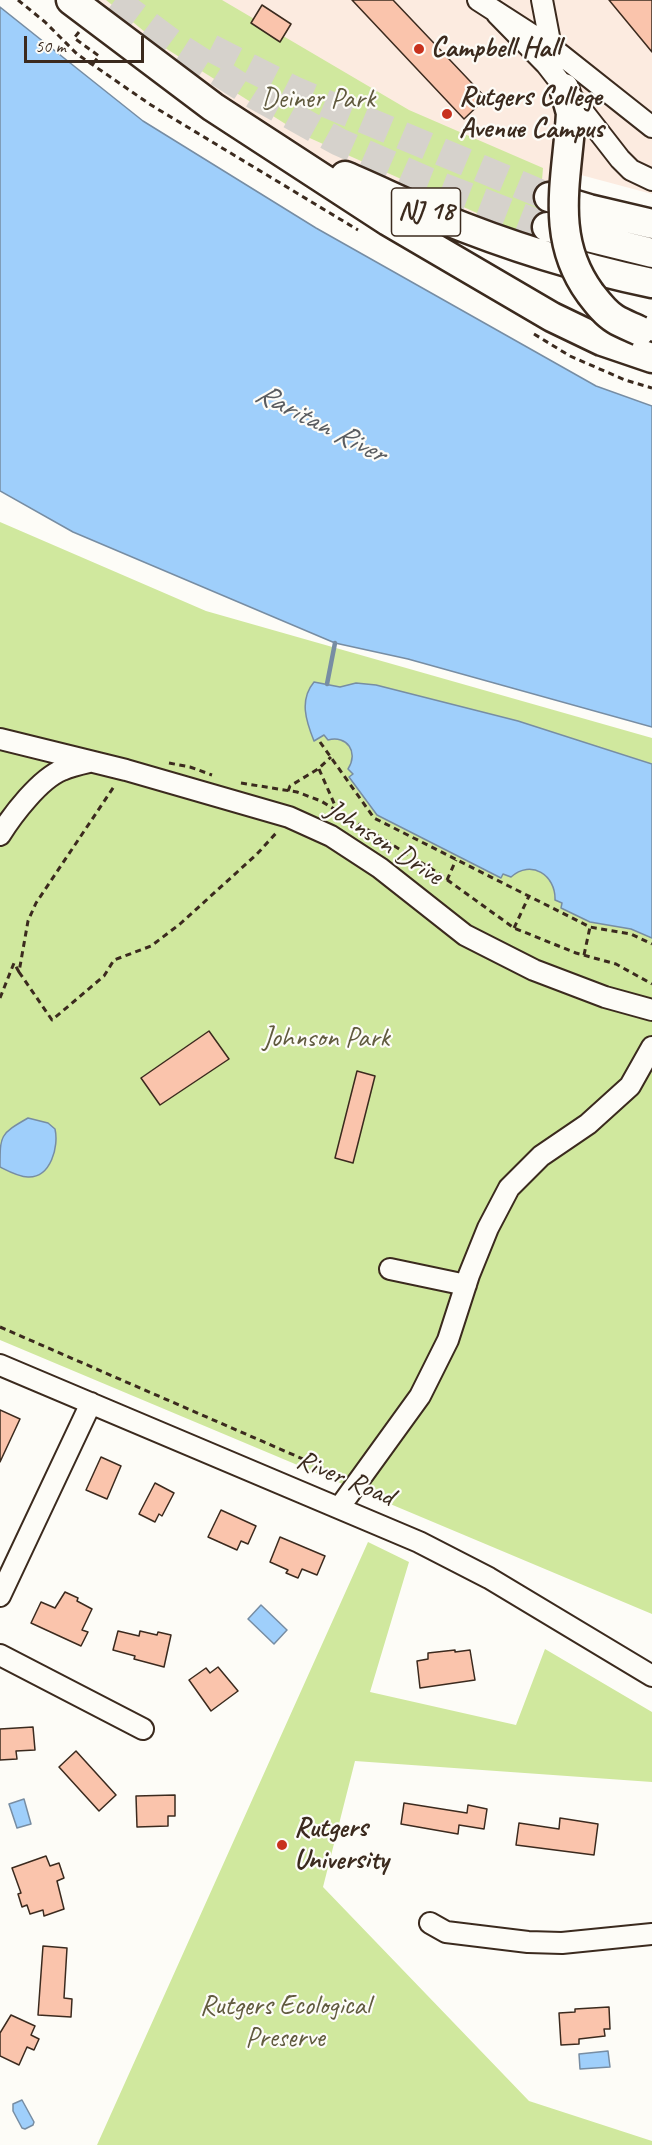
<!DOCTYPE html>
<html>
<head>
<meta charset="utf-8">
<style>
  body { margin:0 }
  #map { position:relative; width:652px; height:2145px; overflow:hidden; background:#fdfcf7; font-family:Caveat,sans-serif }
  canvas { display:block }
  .scale { position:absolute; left:24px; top:36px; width:120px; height:27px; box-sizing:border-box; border:3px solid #3b2a1e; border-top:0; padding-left:8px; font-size:18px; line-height:21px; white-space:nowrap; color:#3b2a1e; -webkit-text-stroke:4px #fdfcf7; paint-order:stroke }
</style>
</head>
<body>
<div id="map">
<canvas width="652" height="2145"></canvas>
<div class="scale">50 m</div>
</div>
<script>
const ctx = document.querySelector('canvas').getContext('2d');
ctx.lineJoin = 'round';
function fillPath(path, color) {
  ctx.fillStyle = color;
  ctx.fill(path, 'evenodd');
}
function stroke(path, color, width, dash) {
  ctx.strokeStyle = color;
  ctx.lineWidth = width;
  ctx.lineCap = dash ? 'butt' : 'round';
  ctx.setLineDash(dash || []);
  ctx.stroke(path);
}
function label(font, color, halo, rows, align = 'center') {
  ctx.font = font + ' Caveat,sans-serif';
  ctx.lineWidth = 4.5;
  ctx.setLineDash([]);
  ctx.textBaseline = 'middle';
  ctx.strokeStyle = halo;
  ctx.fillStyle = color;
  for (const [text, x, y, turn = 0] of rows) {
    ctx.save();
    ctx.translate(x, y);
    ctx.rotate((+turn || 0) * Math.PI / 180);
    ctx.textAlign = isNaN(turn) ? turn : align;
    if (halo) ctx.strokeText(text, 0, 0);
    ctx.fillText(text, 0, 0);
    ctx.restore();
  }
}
fillPath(new Path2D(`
  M 79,0 L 652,0 L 652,194 L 551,167 L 545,255 L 323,165 Z`), '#fcebe0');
fillPath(new Path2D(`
  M 106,0 L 222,0 L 409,110 L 543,168 L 537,240 L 303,135 L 162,46 Z
  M 0,522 L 206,611 L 652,738 L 652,1614 L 0,1340 Z
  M 368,1542 L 409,1562 L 370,1692 L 516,1725 L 545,1649 L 652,1712 L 652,1782 L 355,1761 L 323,1887 L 529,2101 L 652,2141 L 652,2145 L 97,2145 Z`), '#d0e89e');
const water = new Path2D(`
  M 0,7 L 143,121 L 316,228 L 596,386 L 652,406 L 652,727 L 408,659 L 335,643 L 73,532 L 0,491 Z
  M 314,682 L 340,687 L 356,683 L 376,685 L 518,721 L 652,764 L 652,938 L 631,929 L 590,922 L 561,908 L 562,903 L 555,900 C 556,875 531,859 511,877 L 503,874 L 501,878 L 377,815 L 349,777 L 353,774 L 348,769 C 359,752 347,735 328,740 L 324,735 L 314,741 C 306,721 299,700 314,682 Z
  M 28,1118 L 48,1123 L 55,1129 C 59,1146 51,1178 28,1177 C 19,1177 8,1171 0,1167 C 0,1135 0,1134 28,1118 Z
  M 261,1605 L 287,1630 L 274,1644 L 248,1619 Z
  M 24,1799 L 31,1824 L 17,1828 L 9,1804 Z
  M 608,2051 L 610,2067 L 580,2069 L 579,2054 Z
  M 22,2100 L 34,2122 L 33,2125 L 25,2129 L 22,2128 L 13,2111 L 13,2104 Z`);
fillPath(water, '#9fcffb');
stroke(water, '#778da3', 1.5);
stroke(new Path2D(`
  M 327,684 L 335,643`), '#778da3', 4.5);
const building = new Path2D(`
  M 352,0 L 393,0 L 486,98 L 464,119 Z
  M 609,0 L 652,0 L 652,52 Z
  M 262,5 L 291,24 L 280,42 L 251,23 Z
  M 209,1031 L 229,1059 L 160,1105 L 141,1078 Z
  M 357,1071 L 375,1076 L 353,1163 L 335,1158 Z
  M 0,1410 L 20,1419 L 0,1462 Z
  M 101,1457 L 121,1466 L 107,1499 L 86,1490 Z
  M 155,1483 L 174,1493 L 162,1516 L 159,1514 L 155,1522 L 139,1514 Z
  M 221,1510 L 256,1526 L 248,1544 L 241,1541 L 237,1550 L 208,1537 Z
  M 280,1537 L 325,1556 L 317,1575 L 302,1569 L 298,1578 L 286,1573 L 288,1570 L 270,1562 Z
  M 65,1592 L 78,1598 L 77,1601 L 92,1609 L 82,1630 L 88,1632 L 81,1646 L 31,1623 L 41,1602 L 55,1608 Z
  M 118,1631 L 139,1636 L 140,1631 L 157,1635 L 158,1632 L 171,1635 L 164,1667 L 134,1659 L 135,1656 L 113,1650 Z
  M 455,1650 L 455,1652 L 470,1650 L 475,1680 L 420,1688 L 417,1661 L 428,1659 L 428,1653 Z
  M 218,1667 L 238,1691 L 211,1711 L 189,1680 L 206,1668 L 210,1673 Z
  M 33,1727 L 35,1750 L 16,1751 L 17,1759 L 0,1760 L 0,1729 Z
  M 76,1751 L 116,1795 L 99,1811 L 59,1767 Z
  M 175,1795 L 175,1816 L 168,1816 L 168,1826 L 137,1827 L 136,1796 Z
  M 404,1803 L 467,1813 L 468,1805 L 487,1809 L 484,1829 L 459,1825 L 458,1834 L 401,1824 Z
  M 560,1818 L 598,1824 L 594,1855 L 516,1845 L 519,1823 L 559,1829 Z
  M 46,1856 L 50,1866 L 59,1863 L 64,1878 L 57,1881 L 64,1909 L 44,1916 L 43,1910 L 30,1914 L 27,1905 L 22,1907 L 18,1894 L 21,1893 L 12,1868 Z
  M 43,1946 L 67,1948 L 64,1998 L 72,1999 L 71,2017 L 38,2015 Z
  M 609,2007 L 610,2029 L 604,2029 L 605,2036 L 579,2039 L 579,2044 L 561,2045 L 559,2013 L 575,2012 L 575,2009 Z
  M 11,2015 L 35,2026 L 31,2035 L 39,2039 L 34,2050 L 27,2047 L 19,2065 L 0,2056 L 0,2033 Z`);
fillPath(building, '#fac4ac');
stroke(building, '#3b2a1e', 1.5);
stroke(new Path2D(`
  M 115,0 L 171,42 L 254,95 L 339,142 L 428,181 L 547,227
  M 211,48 L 296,91 L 549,197`), '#d6d2cc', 28, [28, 14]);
const minor = new Path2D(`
  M 478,0 L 551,47 L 652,127
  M 542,0 L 551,47
  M 497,14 L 546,64 L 620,159 L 631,170 L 652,180
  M 0,739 L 126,770 L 289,817 L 331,836 L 380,868 L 465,935 L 534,970 L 605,997 L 652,1010
  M 0,835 C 13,814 40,779 62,770 C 71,766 80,764 89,762
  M 390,1269 L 466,1285
  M 0,1365 L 419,1542 L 489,1578 L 652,1676
  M 339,1508 L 420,1396 L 448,1340 L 469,1275 L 488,1228 L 509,1188 L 541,1156 L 588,1124 L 630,1086 L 652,1047
  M 0,1596 L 91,1403
  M 0,1655 L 143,1729
  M 430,1923 L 446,1932 L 528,1942 L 562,1943 L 652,1934`);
const highway = new Path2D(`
  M 71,0 L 213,107 L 388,221 L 552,317 L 602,341 L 652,358
  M 564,88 L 571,113 L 570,128
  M 345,176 C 376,189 406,204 438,217 C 506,245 579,268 652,283
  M 549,197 L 589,209 L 652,224
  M 547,227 L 652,253`);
stroke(minor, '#3b2a1e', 24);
stroke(highway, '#3b2a1e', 33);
stroke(new Path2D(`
  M 18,0 L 45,22 L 77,54 L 151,105 L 358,230
  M 79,32 L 74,38 L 99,56 L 92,65
  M 534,334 L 570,356 L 625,380 L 652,388
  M 320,742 L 374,818 L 590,927 L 631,934 L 652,944
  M 169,763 L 190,767 L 212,775
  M 319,769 L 337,810
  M 241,783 L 297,792 L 321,801 L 435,871 L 514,928 L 576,953 L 616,964 L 652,984
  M 288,791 L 290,786 L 318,769 L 331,757
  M 447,880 L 456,860
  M 514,928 L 529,896
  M 584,955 L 590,927
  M 19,972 L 52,1020 L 104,976 L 114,960 L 151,946 L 180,924 L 257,854 L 278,831
  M 0,998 L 14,963 L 19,972 L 28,921 L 36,903 L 115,785
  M 0,1327 L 342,1476`), '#3b2a1e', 3, [6, 4.5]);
stroke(minor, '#fdfcf7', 20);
stroke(highway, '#fdfcf7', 28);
const highwayBridge = new Path2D(`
  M 570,128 C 565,187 552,241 590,293 C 597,302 605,313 615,319 C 623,324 632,327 640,331`);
stroke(highwayBridge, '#3b2a1e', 33, []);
stroke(highwayBridge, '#fdfcf7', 28);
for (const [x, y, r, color] of [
  [419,49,6,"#c8321e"],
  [447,114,6,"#c8321e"],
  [282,1845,6,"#c8321e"]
]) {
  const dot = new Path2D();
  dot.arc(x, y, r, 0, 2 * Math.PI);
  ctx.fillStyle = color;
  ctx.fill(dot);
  stroke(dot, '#fdfcf7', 2);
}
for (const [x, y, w] of [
  [426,212,69]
]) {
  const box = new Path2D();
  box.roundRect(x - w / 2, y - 24, w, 48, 4.5);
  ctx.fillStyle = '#fdfcf7';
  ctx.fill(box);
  stroke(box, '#3b2a1e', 1.5);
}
label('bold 27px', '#3b2a1e', null, [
  ["NJ 18",426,212]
]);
label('bold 28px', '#3b2a1e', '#fdfcf7', [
  ["Campbell Hall",431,49],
  ["Rutgers College",459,98],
  ["Avenue Campus",459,130],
  ["Rutgers",294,1829],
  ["University",294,1861]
], 'left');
label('28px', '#605a3e', '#fdfcf7', [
  ["Deiner Park",318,100],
  ["Johnson Park",326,1039],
  ["Rutgers Ecological",285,2007],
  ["Preserve",285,2039]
]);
label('28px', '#3b2a1e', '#fdfcf7', [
  ["Johnson Drive",384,843,33],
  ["River Road",345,1479,23]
]);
label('italic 30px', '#595c60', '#fdfcf7', [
  ["Raritan River",320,424,27]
]);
</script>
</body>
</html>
